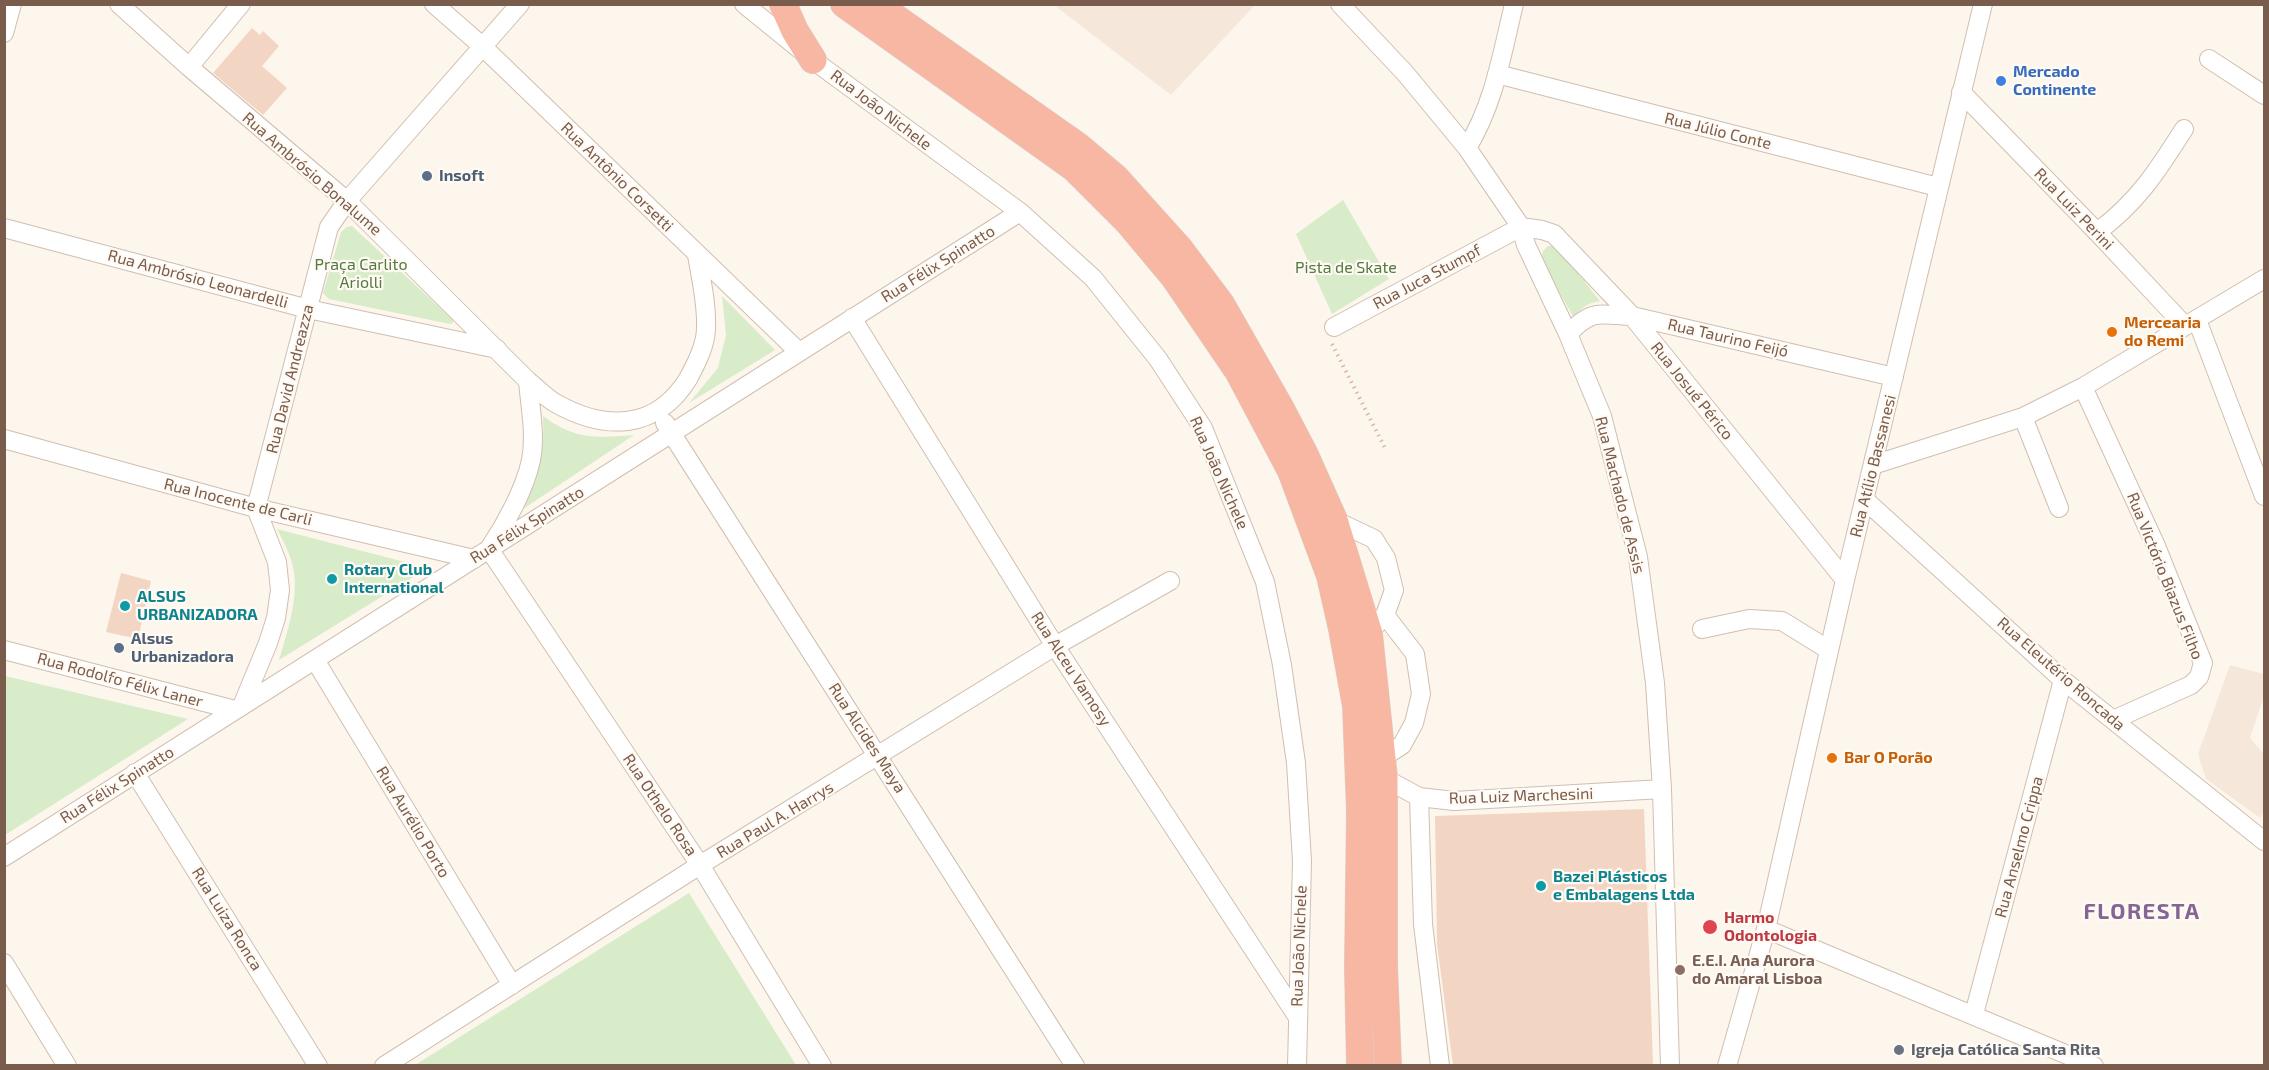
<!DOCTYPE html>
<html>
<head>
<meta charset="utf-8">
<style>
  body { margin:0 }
  #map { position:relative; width:2269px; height:1070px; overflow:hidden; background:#fdf6ec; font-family:"Exo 2",sans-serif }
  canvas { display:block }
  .frame { position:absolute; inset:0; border:6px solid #7a5c4d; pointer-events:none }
</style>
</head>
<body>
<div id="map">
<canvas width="2269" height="1070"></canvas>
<div class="frame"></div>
</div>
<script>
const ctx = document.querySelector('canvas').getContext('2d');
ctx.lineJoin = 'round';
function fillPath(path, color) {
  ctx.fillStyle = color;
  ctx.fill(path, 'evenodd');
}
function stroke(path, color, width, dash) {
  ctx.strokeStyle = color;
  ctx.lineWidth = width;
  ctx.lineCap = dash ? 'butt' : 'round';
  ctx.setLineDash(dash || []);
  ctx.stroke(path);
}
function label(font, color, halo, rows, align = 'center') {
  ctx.font = font + ' "Exo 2",sans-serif';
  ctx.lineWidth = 4.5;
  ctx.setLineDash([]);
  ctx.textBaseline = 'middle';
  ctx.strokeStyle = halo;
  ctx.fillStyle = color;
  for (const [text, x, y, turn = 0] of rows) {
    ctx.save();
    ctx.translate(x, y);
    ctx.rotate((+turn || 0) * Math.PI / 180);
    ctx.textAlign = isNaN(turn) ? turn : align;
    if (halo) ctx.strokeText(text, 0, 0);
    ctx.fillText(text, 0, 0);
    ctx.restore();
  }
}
fillPath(new Path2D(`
  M 1054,5 L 1255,5 L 1171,95 Z
  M 2230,665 L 2264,674 L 2264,696 L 2250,738 L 2264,754 L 2264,811 L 2260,818 L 2206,779 L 2198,754 Z`), '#f5e8da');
fillPath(new Path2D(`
  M 1343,200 L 1389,279 L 1332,314 L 1296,234 Z
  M 352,226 L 453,320 L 453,323 L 450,324 L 329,299 L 323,293 L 341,232 L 347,227 Z
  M 1548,246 L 1556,246 L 1600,301 C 1587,303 1581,308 1574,318 L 1541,260 L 1543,251 Z
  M 722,296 L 775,350 L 689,403 L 718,368 L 726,335 Z
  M 543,416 C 575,440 596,438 634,435 L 523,509 C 538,479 545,450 543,416 Z
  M 277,529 L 428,568 L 279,660 C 287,633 298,601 294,572 C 292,557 284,543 277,529 Z
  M 5,676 L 188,719 L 5,835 Z
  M 689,893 L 796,1065 L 415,1065 Z`), '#d8ecc9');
fillPath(new Path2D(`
  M 252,28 L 260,35 L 263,31 L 279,46 L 262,66 L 287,88 L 263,115 L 213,73 Z
  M 121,573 L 151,581 L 138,639 L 106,632 Z
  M 1644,809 L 1653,1065 L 1453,1065 L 1437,944 L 1435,816 Z`), '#f3d5c3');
const minor = new Path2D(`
  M 119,4 L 189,67 L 347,201 L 528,381 C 537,388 546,398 557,404 C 606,431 656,430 688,379 C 696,364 706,345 706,328 C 707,303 701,279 697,255
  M 434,4 L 482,46 L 799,352
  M 744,4 L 813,60 L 1020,212 L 1093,278 L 1158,359 L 1203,428 L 1265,582 L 1282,665 L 1296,763 L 1302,861 L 1297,1066
  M 1340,4 L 1405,73 L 1467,148 L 1521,227 L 1526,245 L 1568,334 L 1602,416 L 1638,557 L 1655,683 L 1662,789 L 1670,1066
  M 4,33 L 12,4
  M 2209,59 L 2264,95
  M 189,67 L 241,4
  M 1497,74 L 1938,187
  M 1961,92 L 2097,232 L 2185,326
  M 1467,148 C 1494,104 1502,54 1514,4
  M 1521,227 L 1542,230 L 1554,234 L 1632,316 L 1845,580
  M 4,228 L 308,309 L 497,349
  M 2097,232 C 2137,203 2158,170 2184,129
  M 852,318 L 1055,646 L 1297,1016
  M 2197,320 L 2264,496
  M 1334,327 L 1521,227
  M 1568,334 C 1593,308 1599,315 1632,316 L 1894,377
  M 528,381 C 530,406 536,435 531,460 C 525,489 505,525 489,549 L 700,865 L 822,1066
  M 2083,387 L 2156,546 L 2203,663 L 2199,677 L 2191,685 L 2113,720
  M 2023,417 L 2059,508
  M 665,423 L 1075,1066
  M 4,439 L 256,508 L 474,559
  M 1873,465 L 2023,417 L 2083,387 L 2264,279
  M 1865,500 L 2063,680 L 2264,841
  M 1334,520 L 1374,539 L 1386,558 L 1394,590 L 1385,615 L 1377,624
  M 1702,629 L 1749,619 L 1782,621 L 1829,650
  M 4,650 L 235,710
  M 315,660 L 512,985
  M 242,706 L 268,643 L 276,618 L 280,590 L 277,562 L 256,508 L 329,227 L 347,201 L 520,4
  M 1382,758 L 1402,745 L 1414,723 L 1421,694 L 1415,654 L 1385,615
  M 135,773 L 318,1066
  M 1384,778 L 1419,797 L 1454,801 L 1662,789
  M 1419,797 L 1423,924 L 1440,1066
  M 4,857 L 1020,212
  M 1766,929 L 2094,1066
  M 4,963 L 67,1066
  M 1974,1014 L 2063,680
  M 384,1066 L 700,865 L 1055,646 L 1170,581
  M 1727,1066 L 1766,929 L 1845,580 L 1983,4`);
const highway = new Path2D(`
  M 783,4 L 795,31 L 813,60
  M 844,4 L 1074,168 L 1128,222 L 1174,277 L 1238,371 L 1291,471 L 1330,576 L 1342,629 L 1356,706 L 1360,811 L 1358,967 L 1360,1066
  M 876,4 L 1078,146 L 1116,178 L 1179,248 L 1221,304 L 1281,409 L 1305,455 L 1334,520 L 1369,634 L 1384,778 L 1384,966 L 1388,1066`);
stroke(minor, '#d1beb0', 20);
stroke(highway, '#dad1cd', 28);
stroke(new Path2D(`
  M 1332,344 L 1385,448`), '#d9b8a5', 4, [1.5, 4.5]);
stroke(minor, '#fff', 18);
stroke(highway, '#f7b7a3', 27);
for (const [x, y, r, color] of [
  [2001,81,6,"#3f7fe0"],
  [427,176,6,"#5c6f8a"],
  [2112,332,6,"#e8710a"],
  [332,579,6,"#0f9aa8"],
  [125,606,6,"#0f9aa8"],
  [119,648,6,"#5c6f8a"],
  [1832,758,6,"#e8710a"],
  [1541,886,6,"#0f9aa8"],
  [1710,927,8,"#e0444e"],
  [1680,970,6,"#8d6e63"],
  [1899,1050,6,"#6b7280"]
]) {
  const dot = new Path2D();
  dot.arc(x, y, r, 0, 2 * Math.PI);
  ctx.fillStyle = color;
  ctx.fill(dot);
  stroke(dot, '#fffaf3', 2);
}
label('bold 16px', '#366cbe', '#fffaf3', [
  ["Mercado",2013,72],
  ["Continente",2013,90]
], 'left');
label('16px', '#7a5c4d', '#fffaf3', [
  ["Rua João Nichele",881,110,37],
  ["Rua Júlio Conte",1718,131,14],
  ["Rua Ambrósio Bonalume",312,174,41],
  ["Rua Antônio Corsetti",617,177,44],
  ["Rua Luiz Perini",2074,209,46],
  ["Rua Félix Spinatto",938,264,-32],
  ["Rua Juca Stumpf",1427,277,-28],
  ["Rua Ambrósio Leonardelli",198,279,15],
  ["Rua Taurino Feijó",1728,338,13],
  ["Rua David Andreazza",290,379,-76],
  ["Rua Josué Périco",1692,391,51],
  ["Rua Atílio Bassanesi",1873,466,-76],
  ["Rua João Nichele",1219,473,66],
  ["Rua Machado de Assis",1620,495,76],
  ["Rua Inocente de Carli",238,502,14],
  ["Rua Félix Spinatto",527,525,-32],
  ["Rua Victório Biazus Filho",2165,576,68],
  ["Rua Alceu Vamosy",1071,669,57],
  ["Rua Eleutério Roncada",2061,674,41],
  ["Rua Rodolfo Félix Laner",120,680,15],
  ["Rua Alcides Maya",867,738,57],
  ["Rua Félix Spinatto",117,785,-32],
  ["Rua Luiz Marchesini",1521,796,-2],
  ["Rua Othelo Rosa",660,805,56],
  ["Rua Paul A. Harrys",775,820,-31],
  ["Rua Aurélio Porto",413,822,59],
  ["Rua Anselmo Crippa",2019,847,-75],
  ["Rua Luiza Ronca",227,919,58],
  ["Rua João Nichele",1299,946,-88]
]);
label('bold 16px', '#4e5e75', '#fffaf3', [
  ["Insoft",439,176],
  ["Alsus",131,639],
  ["Urbanizadora",131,657]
], 'left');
label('16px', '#537a41', '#fffaf3', [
  ["Praça Carlito",361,265],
  ["Ariolli",361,283],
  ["Pista de Skate",1346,268]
]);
label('bold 16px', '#c56008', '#fffaf3', [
  ["Mercearia",2124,323],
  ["do Remi",2124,341],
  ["Bar O Porão",1844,758]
], 'left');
label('bold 16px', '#0d838f', '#fffaf3', [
  ["Rotary Club",344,570],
  ["International",344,588],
  ["ALSUS",137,597],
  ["URBANIZADORA",137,615],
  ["Bazei Plásticos",1553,877],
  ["e Embalagens Ltda",1553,895]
], 'left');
label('bold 16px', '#be3a42', '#fffaf3', [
  ["Harmo",1724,918],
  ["Odontologia",1724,936]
], 'left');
label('bold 16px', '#785e54', '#fffaf3', [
  ["E.E.I. Ana Aurora",1692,961],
  ["do Amaral Lisboa",1692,979]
], 'left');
label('bold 16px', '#5b616d', '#fffaf3', [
  ["Igreja Católica Santa Rita",1911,1050]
], 'left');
ctx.letterSpacing = '1.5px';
label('bold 22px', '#846695', '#fffaf3', [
  ["FLORESTA",2142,912]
]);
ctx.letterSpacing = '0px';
</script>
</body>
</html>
